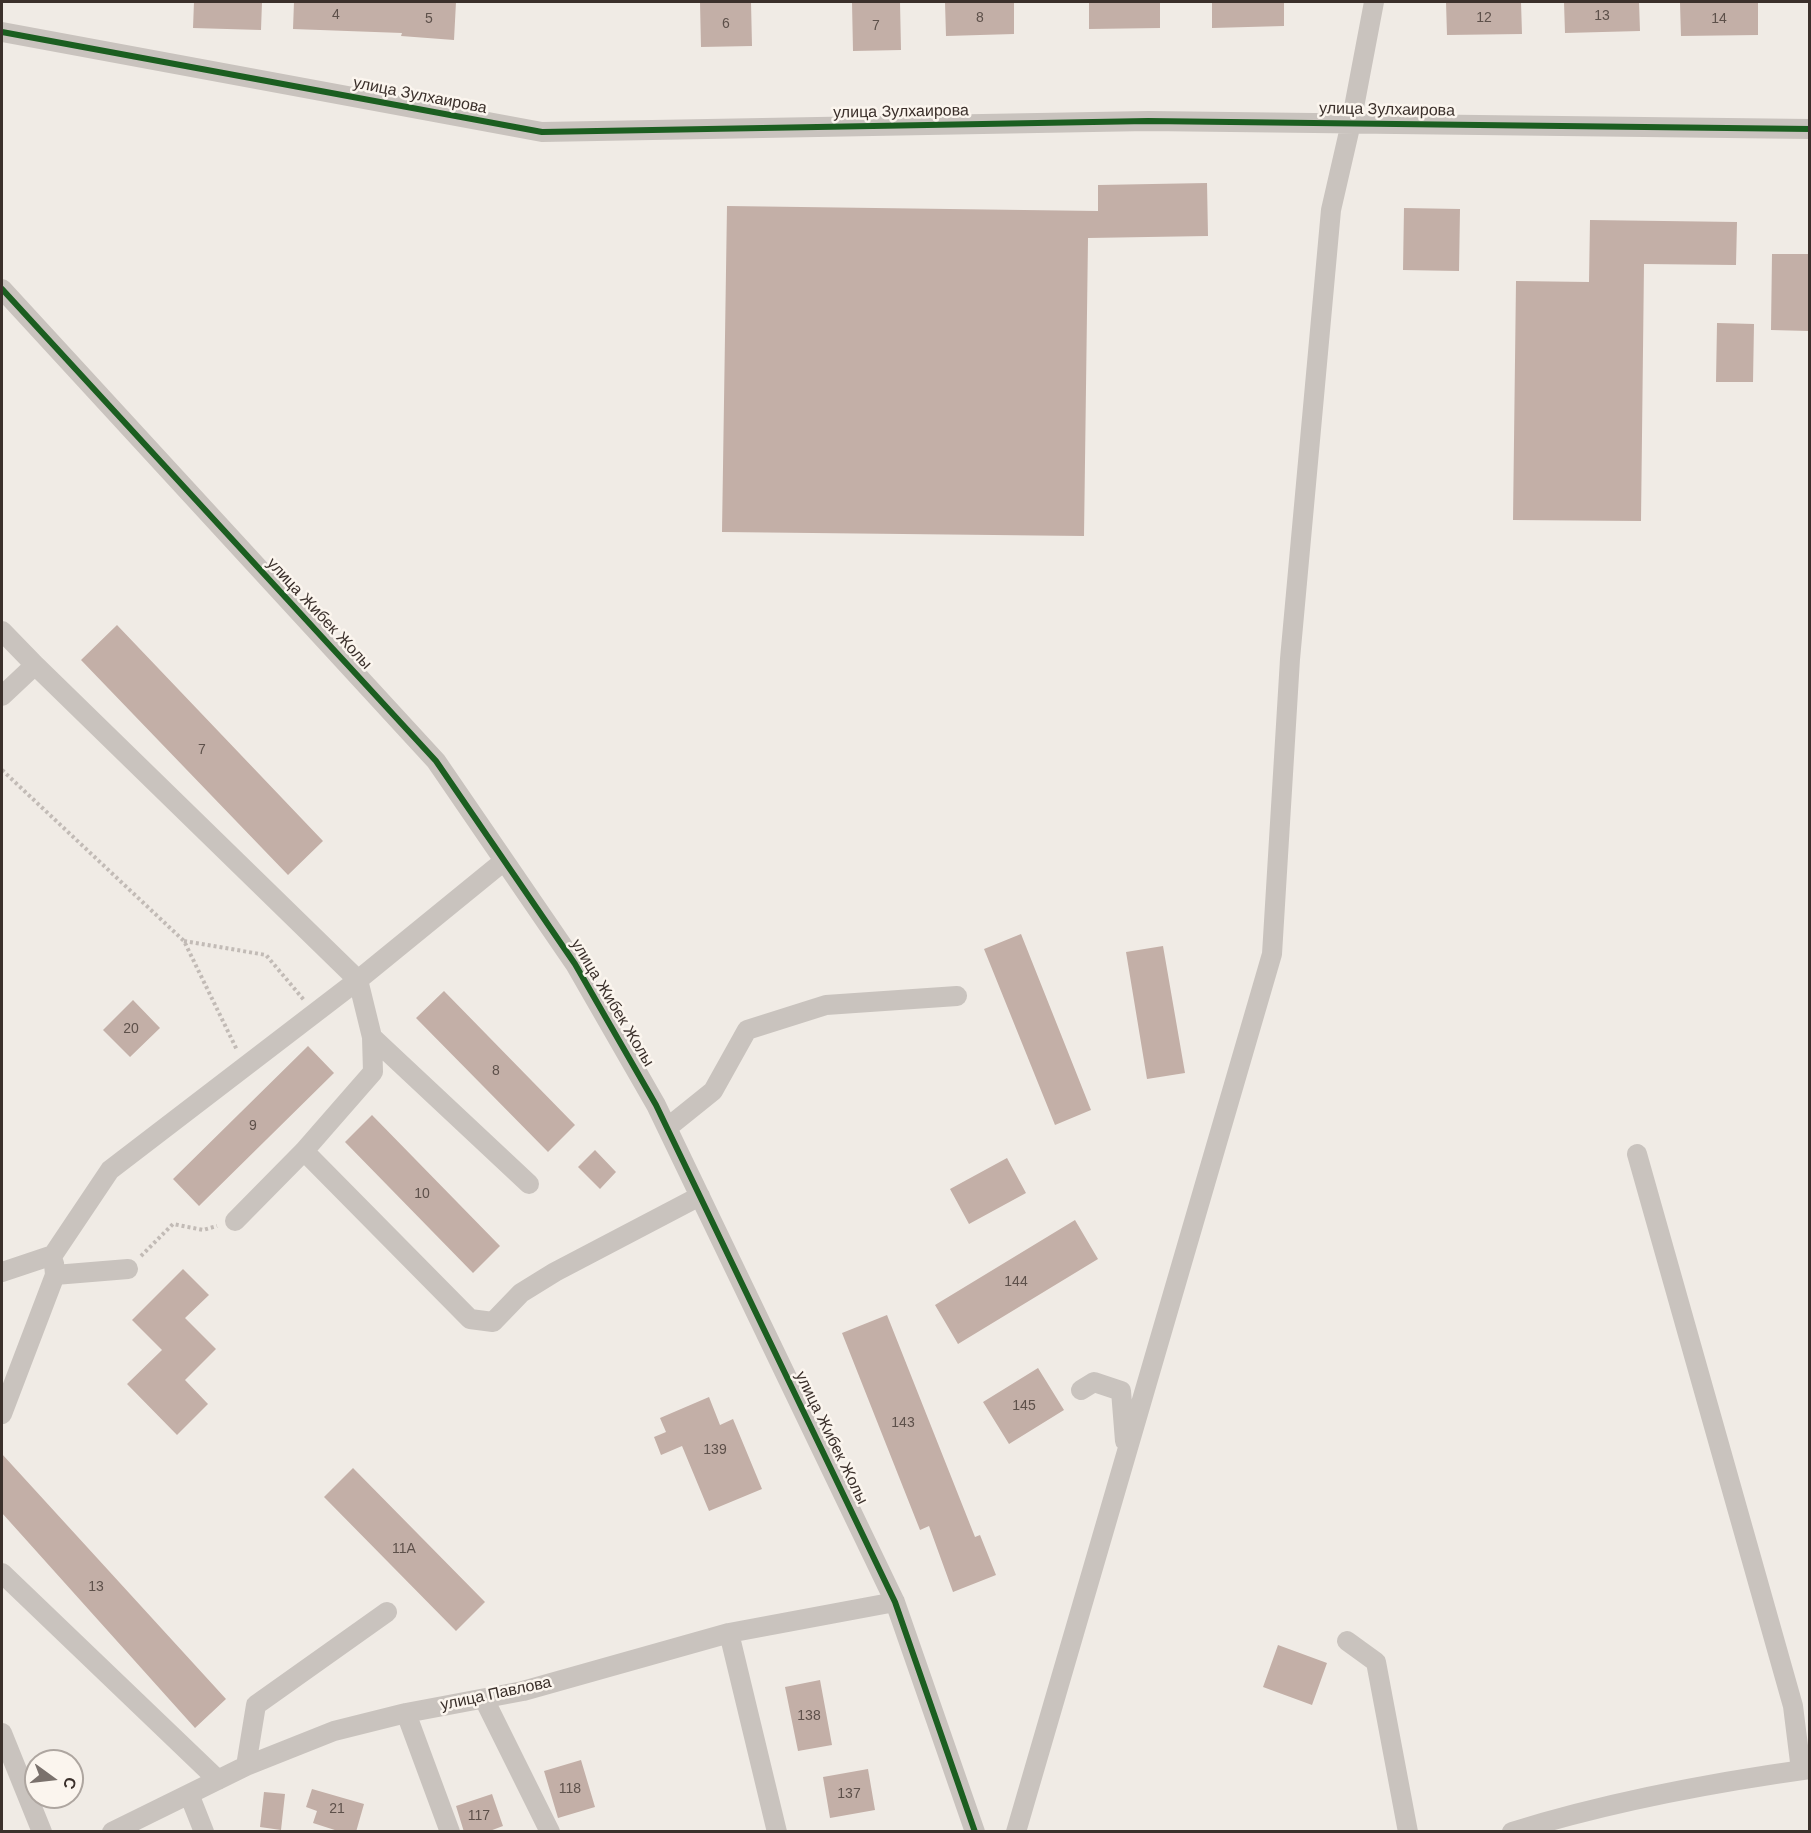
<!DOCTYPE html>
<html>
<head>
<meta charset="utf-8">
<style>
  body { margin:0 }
  #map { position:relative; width:1811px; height:1833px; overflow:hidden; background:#f0ebe5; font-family:Helvetica,sans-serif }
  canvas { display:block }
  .frame { position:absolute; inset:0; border:3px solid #3b302b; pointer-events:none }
  .north { position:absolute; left:24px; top:1749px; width:60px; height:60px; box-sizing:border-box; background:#fbf5ee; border:2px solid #aea6a0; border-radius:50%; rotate:105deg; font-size:16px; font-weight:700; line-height:24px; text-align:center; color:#3b302b }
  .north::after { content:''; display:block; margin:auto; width:21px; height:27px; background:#7a716c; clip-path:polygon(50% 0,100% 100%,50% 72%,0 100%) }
</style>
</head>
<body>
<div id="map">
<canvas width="1811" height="1833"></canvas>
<div class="frame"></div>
<div class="north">С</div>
</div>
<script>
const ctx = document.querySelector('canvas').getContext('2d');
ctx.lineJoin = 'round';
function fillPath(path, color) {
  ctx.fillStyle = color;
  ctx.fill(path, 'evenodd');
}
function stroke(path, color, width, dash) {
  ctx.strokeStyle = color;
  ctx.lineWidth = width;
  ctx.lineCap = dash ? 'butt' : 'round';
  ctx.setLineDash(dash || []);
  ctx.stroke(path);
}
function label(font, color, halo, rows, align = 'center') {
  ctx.font = font + ' Helvetica,sans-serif';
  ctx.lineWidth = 5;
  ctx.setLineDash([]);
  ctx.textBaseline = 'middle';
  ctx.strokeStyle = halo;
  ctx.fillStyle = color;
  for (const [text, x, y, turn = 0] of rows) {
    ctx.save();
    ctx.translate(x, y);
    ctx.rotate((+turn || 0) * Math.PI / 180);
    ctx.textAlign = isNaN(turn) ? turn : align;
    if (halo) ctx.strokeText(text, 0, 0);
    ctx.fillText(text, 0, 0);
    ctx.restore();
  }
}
fillPath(new Path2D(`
  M 194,2 L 262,2 L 261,30 L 193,28 Z
  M 294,2 L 456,2 L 454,40 L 401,36 L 402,33 L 293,29 Z
  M 700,2 L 751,2 L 752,46 L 701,47 Z
  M 852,2 L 900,2 L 901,50 L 853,51 Z
  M 945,2 L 1014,2 L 1014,34 L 946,36 Z
  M 1089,2 L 1160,2 L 1160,28 L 1089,29 Z
  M 1212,2 L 1284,2 L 1284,26 L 1212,28 Z
  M 1446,2 L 1521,2 L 1522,34 L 1447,35 Z
  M 1564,2 L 1639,2 L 1640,31 L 1565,33 Z
  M 1758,2 L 1758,35 L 1681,36 L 1680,3 Z
  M 1207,183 L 1208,236 L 1088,238 L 1084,536 L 722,532 L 727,206 L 1098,211 L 1098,185 Z
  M 1404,208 L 1460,209 L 1459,271 L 1403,270 Z
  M 1590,220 L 1737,222 L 1736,265 L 1644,264 L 1641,521 L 1513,520 L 1516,281 L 1589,282 Z
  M 1772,254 L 1809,254 L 1809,331 L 1771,330 Z
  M 1717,323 L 1754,324 L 1753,382 L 1716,382 Z
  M 117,625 L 323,841 L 288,875 L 81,660 Z
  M 1021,934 L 1091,1110 L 1055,1125 L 984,949 Z
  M 1163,946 L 1185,1073 L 1147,1079 L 1126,952 Z
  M 444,991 L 575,1125 L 548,1152 L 416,1018 Z
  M 133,1000 L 160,1028 L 130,1057 L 103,1030 Z
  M 308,1046 L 334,1073 L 199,1206 L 173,1179 Z
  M 372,1115 L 500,1246 L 473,1273 L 345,1142 Z
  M 595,1150 L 616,1172 L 600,1189 L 578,1167 Z
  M 1007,1158 L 1026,1193 L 969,1224 L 950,1189 Z
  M 1075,1220 L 1098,1259 L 958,1344 L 935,1305 Z
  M 183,1269 L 209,1295 L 185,1318 L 216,1349 L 185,1380 L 208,1404 L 177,1435 L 127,1384 L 162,1350 L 132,1320 Z
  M 887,1315 L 975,1537 L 980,1535 L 996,1575 L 953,1592 L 929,1526 L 920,1530 L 842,1333 Z
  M 1038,1368 L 1064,1410 L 1009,1444 L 983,1402 Z
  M 709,1397 L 720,1425 L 733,1419 L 762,1489 L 709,1511 L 682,1446 L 661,1455 L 654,1437 L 666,1432 L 660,1418 Z
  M 2,1454 L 226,1699 L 195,1728 L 2,1513 Z
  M 353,1468 L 485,1602 L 456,1631 L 324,1497 Z
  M 1278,1645 L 1327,1663 L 1312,1705 L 1263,1687 Z
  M 820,1680 L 832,1745 L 798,1751 L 785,1687 Z
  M 581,1760 L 595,1807 L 558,1818 L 544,1771 Z
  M 868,1769 L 875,1810 L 830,1818 L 823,1777 Z
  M 312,1789 L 364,1804 L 356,1832 L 341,1832 L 313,1823 L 317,1811 L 306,1807 Z
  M 264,1792 L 285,1794 L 281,1830 L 260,1827 Z
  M 492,1794 L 503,1826 L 487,1832 L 464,1832 L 456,1806 Z`), '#c3afa7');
stroke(new Path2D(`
  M 2,770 L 184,941 L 237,1050
  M 184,941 L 266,955 L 304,1000
  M 141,1256 L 173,1224 L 203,1230 L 217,1226`), '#c2bbb6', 4, [3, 3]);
stroke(new Path2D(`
  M 2,32 L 542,132 L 1148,121 L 1810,129
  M 2,289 L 436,761 L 575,964 L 656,1105 L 895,1602 L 975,1832
  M 2,631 L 35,665
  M 2,696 L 35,665 L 358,980 L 110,1170 L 53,1255 L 2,1272
  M 372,1037 L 529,1184
  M 667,1128 L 713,1091 L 747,1030 L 826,1005 L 957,996
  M 304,1151 L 470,1319 L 493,1322 L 521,1293 L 555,1272 L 700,1196
  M 1637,1154 L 1793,1706 L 1801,1770
  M 235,1221 L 304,1151 L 373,1072 L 372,1037 L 358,980 L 504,861
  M 54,1263 L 55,1275 L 128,1269
  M 1081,1390 L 1094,1382 L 1121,1391 L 1125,1441
  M 2,1414 L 55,1275
  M 2,1573 L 218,1780
  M 729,1633 L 777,1832
  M 1347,1641 L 1376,1662 L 1408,1832
  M 484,1699 L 550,1832
  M 406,1713 L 450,1832
  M 2,1733 L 42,1832
  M 246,1766 L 256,1705 L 387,1612
  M 189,1794 L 204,1832
  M 112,1832 L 246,1766 L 334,1731 L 406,1713 L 523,1691 L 729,1633 L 895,1602
  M 1016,1832 L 1272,954 L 1290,659 L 1331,210 L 1351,123 L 1374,2
  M 1512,1832 C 1609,1802 1709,1783 1810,1769`), '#c9c3be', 20);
stroke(new Path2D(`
  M 2,32 L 542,132 L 1148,121 L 1810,129
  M 2,289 L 436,761 L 575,964 L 656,1105 L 895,1602 L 975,1832`), '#1b5e20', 6);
label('14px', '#5d504a', null, [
  ["4",336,15],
  ["13",1602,16],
  ["8",980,18],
  ["12",1484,18],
  ["5",429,19],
  ["14",1719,19],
  ["6",726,24],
  ["7",876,26],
  ["7",202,750],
  ["20",131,1029],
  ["8",496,1071],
  ["9",253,1126],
  ["10",422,1194],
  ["144",1016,1282],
  ["145",1024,1406],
  ["143",903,1423],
  ["139",715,1450],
  ["11А",404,1549],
  ["13",96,1587],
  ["138",809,1716],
  ["118",570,1789],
  ["137",849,1794],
  ["21",337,1809],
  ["117",479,1816]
]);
label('16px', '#3b302b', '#fbf5ee', [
  ["улица Зулхаирова",420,96,11],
  ["улица Зулхаирова",1387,110,1],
  ["улица Зулхаирова",901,112,-1],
  ["улица Жибек Жолы",319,614,47],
  ["улица Жибек Жолы",612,1003,59],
  ["улица Жибек Жолы",831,1438,64],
  ["улица Павлова",496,1694,-12]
]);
</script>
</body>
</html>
